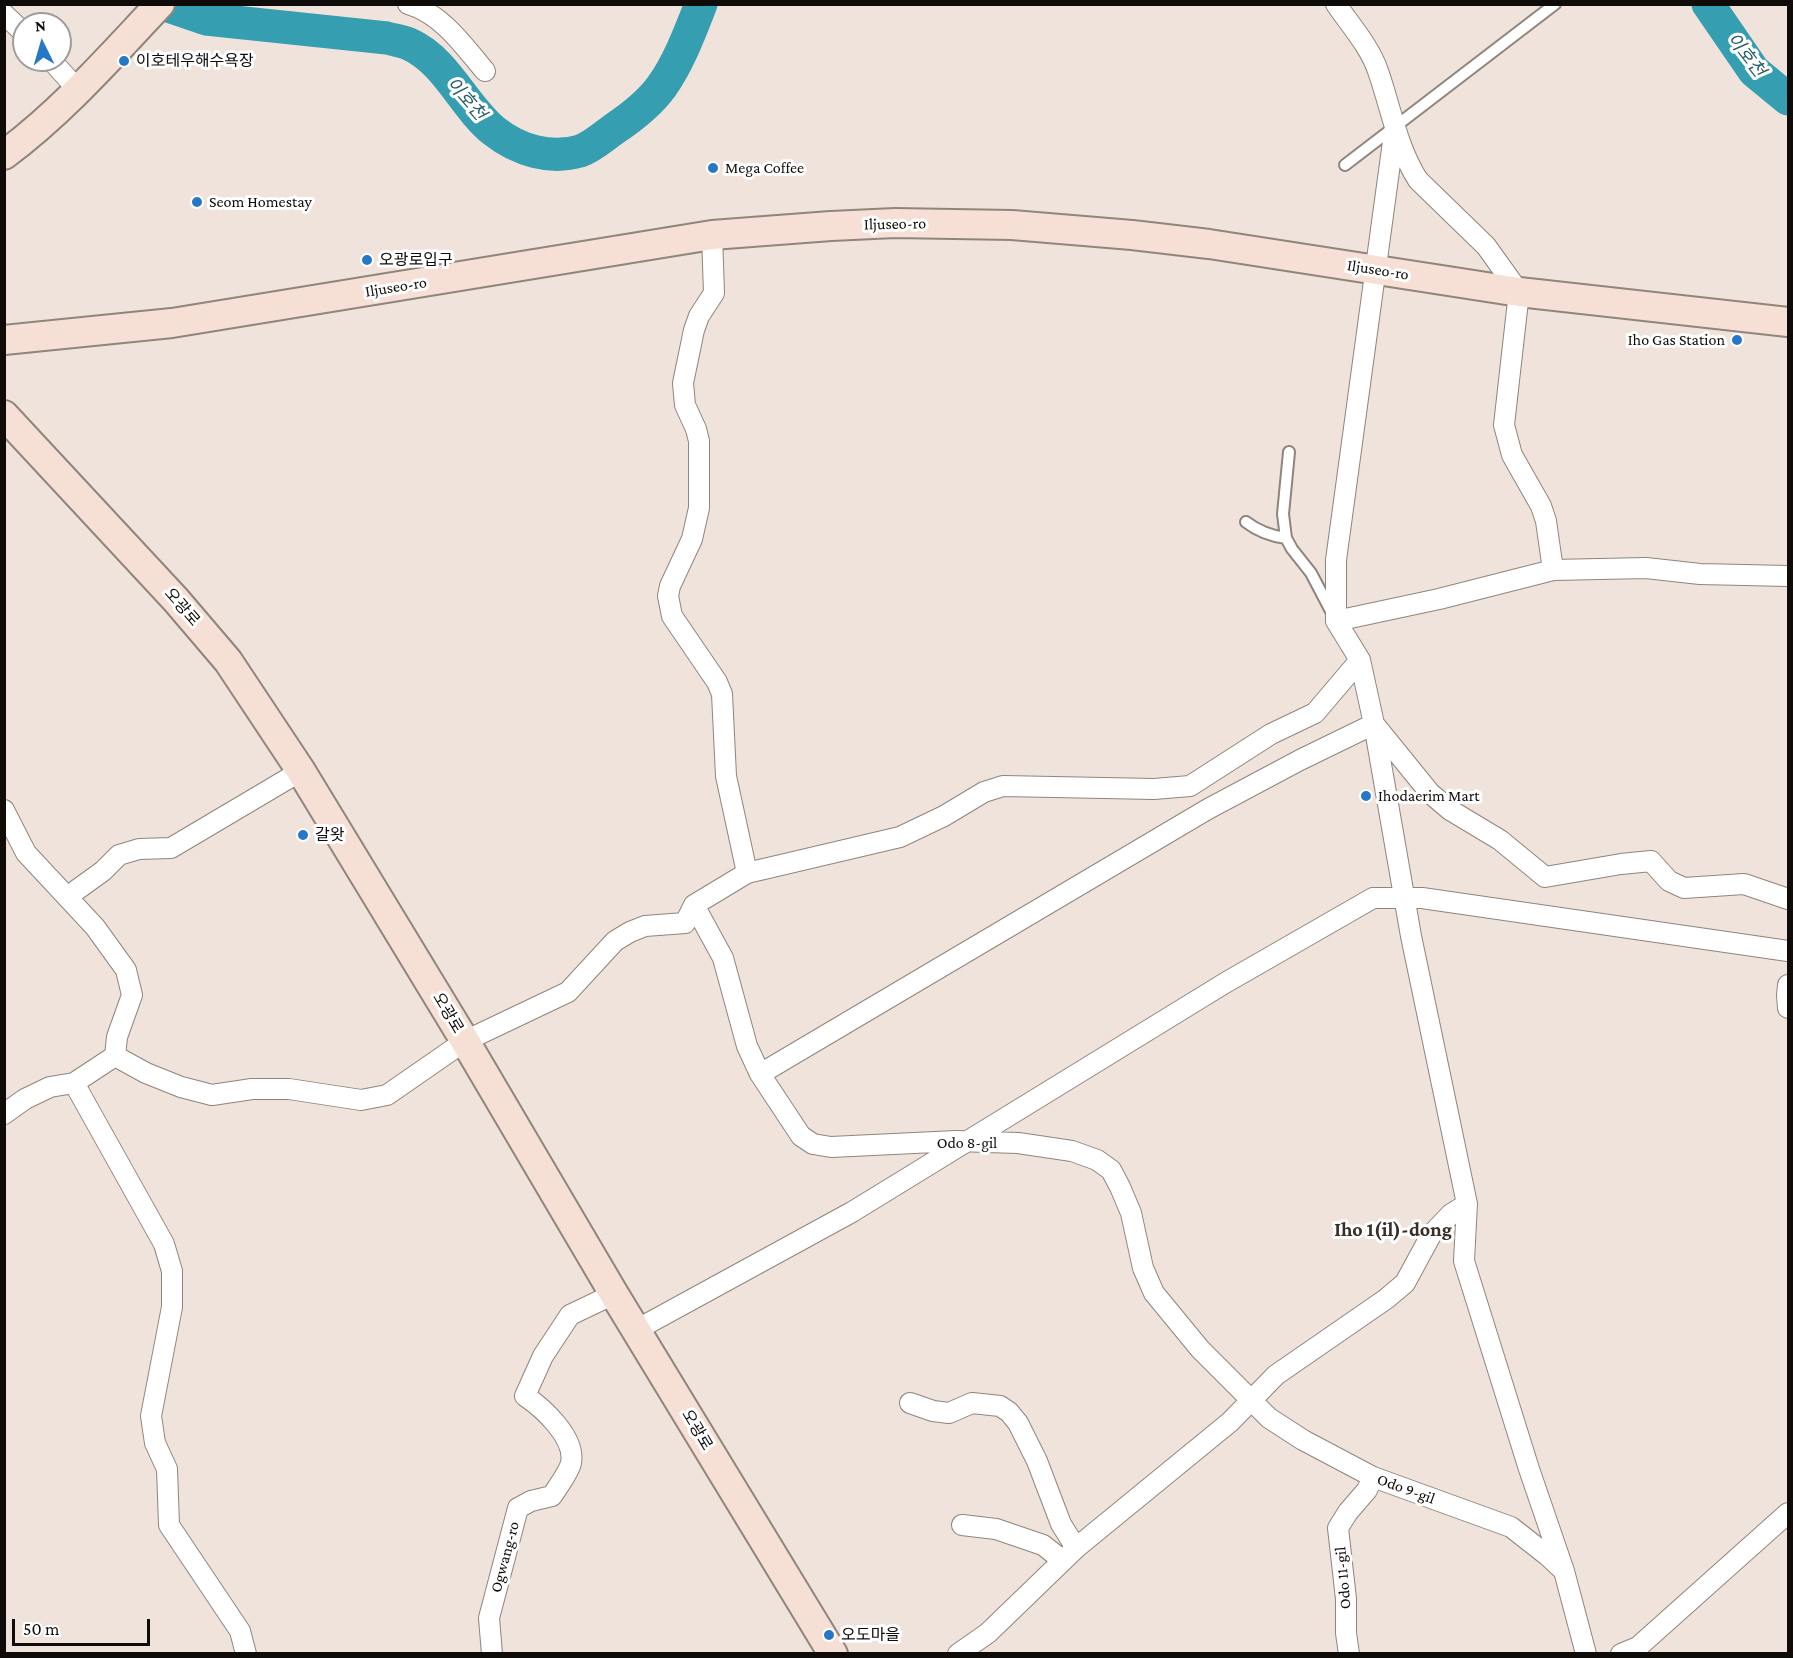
<!DOCTYPE html>
<html>
<head>
<meta charset="utf-8">
<style>
  body { margin:0 }
  #map { position:relative; width:1793px; height:1658px; overflow:hidden; background:#efe3db; font-family:"Crimson Pro",serif }
  canvas { display:block }
  .frame { position:absolute; inset:0; border:6px solid #0e0b08; pointer-events:none }
  .north { position:absolute; left:12px; top:12px; width:60px; height:60px; box-sizing:border-box; background:#fff; border:2px solid #9f9d9c; border-radius:50%; rotate:355deg; font-size:16px; font-weight:700; line-height:24px; text-align:center; color:#0e0b08 }
  .north::after { content:''; display:block; margin:auto; width:21px; height:27px; background:#2677c5; clip-path:polygon(50% 0,100% 100%,50% 72%,0 100%) }
  .scale { position:absolute; left:12px; top:1619px; width:138px; height:27px; box-sizing:border-box; border:3px solid #0e0b08; border-top:0; padding-left:8px; font-size:18px; line-height:21px; white-space:nowrap; color:#0e0b08; -webkit-text-stroke:4px #fff; paint-order:stroke }
</style>
</head>
<body>
<div id="map">
<canvas width="1793" height="1658"></canvas>
<div class="frame"></div>
<div class="north">N</div>
<div class="scale">50 m</div>
</div>
<script>
const ctx = document.querySelector('canvas').getContext('2d');
ctx.lineJoin = 'round';
function stroke(path, color, width, dash) {
  ctx.strokeStyle = color;
  ctx.lineWidth = width;
  ctx.lineCap = dash ? 'butt' : 'round';
  ctx.setLineDash(dash || []);
  ctx.stroke(path);
}
function label(font, color, halo, rows, align = 'center') {
  ctx.font = font + ' "Crimson Pro","Noto Sans KR",serif';
  ctx.lineWidth = 6;
  ctx.setLineDash([]);
  ctx.textBaseline = 'middle';
  ctx.strokeStyle = halo;
  ctx.fillStyle = color;
  for (const [text, x, y, turn = 0] of rows) {
    ctx.save();
    ctx.translate(x, y);
    ctx.rotate((+turn || 0) * Math.PI / 180);
    ctx.textAlign = isNaN(turn) ? turn : align;
    if (halo) ctx.strokeText(text, 0, 0);
    ctx.fillText(text, 0, 0);
    ctx.restore();
  }
}
stroke(new Path2D(`
  M 162,4 L 206,19 L 387,38 C 394,40 402,41 409,44 C 447,61 463,106 494,131 C 518,150 550,160 580,151 C 592,147 604,136 614,129 C 632,117 649,104 662,86 C 679,62 690,32 701,4
  M 1708,4 L 1754,71 L 1788,99`), '#359eb0', 33);
const lane = new Path2D(`
  M 1345,165 L 1555,4
  M 1289,452 L 1283,514 L 1286,538 L 1292,549 L 1311,573 L 1332,613
  M 1246,522 C 1259,532 1271,536 1286,538`);
const street = new Path2D(`
  M 408,4 C 442,14 463,45 485,71
  M 1336,4 C 1351,26 1370,47 1378,71 C 1391,108 1397,147 1418,180 L 1486,246 L 1519,292 L 1504,425 L 1512,455 L 1541,506 L 1546,521 L 1553,570
  M 4,14 L 24,33
  M 51,60 L 79,91
  M 712,235 L 714,293 L 699,316 L 694,330 L 683,383 L 685,405 L 696,429 L 699,441 L 699,508 L 692,539 L 670,586 L 668,596 L 672,616 L 717,682 L 722,694 L 726,776 L 747,873
  M 1336,621 L 1439,599 L 1553,570 L 1646,568 L 1700,574 L 1788,576
  M 4,810 L 26,853 L 95,927 L 126,970 L 132,995 L 117,1037 L 115,1056
  M 67,897 L 103,871 L 119,855 L 139,849 L 171,848 L 301,771
  M 694,905 L 723,958 L 747,1046 L 760,1074 L 801,1136 L 813,1144 L 831,1147 L 956,1141 L 1018,1143 L 1072,1151 L 1097,1160 L 1111,1170 L 1120,1187 L 1131,1213 L 1143,1268 L 1154,1293 L 1200,1349 L 1269,1418 L 1303,1440 L 1373,1477 L 1511,1527 L 1548,1556 L 1564,1571
  M 1788,985 L 1787,995 L 1788,1008
  M 115,1056 L 146,1073 L 181,1087 L 212,1095 L 252,1089 L 289,1089 L 361,1100 L 387,1095 L 465,1041 L 568,992 L 615,941 L 630,932 L 645,926 L 685,923 L 694,905 L 747,873 L 900,837 L 944,816 L 984,792 L 1003,786 L 1154,789 L 1190,786 L 1271,734 L 1315,713 L 1360,660
  M 760,1074 L 1208,809 L 1300,760 L 1374,724 L 1430,793 L 1450,810 L 1500,840 L 1545,877 L 1621,864 L 1651,861 L 1669,881 L 1684,888 L 1744,884 L 1788,899
  M 74,1083 L 164,1244 L 172,1271 L 172,1307 L 151,1416 L 155,1443 L 167,1469 L 169,1525 L 240,1631 L 246,1654
  M 4,1114 L 25,1099 L 50,1087 L 74,1083 L 115,1056
  M 1467,1204 L 1464,1261 L 1529,1469 L 1564,1571 L 1586,1654
  M 636,1330 L 852,1212 L 1225,983 L 1373,898 L 1422,898 L 1788,951
  M 910,1403 L 933,1411 L 949,1413 L 972,1403 L 1000,1406 L 1009,1412 L 1018,1423 L 1037,1461 L 1061,1524 L 1076,1548
  M 962,1525 L 996,1529 L 1043,1545 L 1062,1560
  M 492,1654 L 489,1618 L 518,1508 L 531,1501 L 552,1496 C 557,1488 569,1472 571,1463 C 576,1438 543,1408 525,1396 L 543,1356 L 570,1315 L 614,1294
  M 958,1654 L 988,1633 L 1076,1548 L 1230,1422 L 1276,1375 L 1386,1299 L 1405,1283 L 1431,1235 L 1451,1214 L 1467,1204 L 1411,936 L 1374,724 L 1360,660 L 1336,621 L 1336,560 L 1395,127
  M 1349,1654 L 1346,1633 L 1346,1599 L 1338,1528 L 1348,1512 L 1367,1490 L 1373,1477
  M 1621,1654 L 1638,1647 L 1788,1513`);
const secondary = new Path2D(`
  M 4,155 C 63,111 110,57 160,4
  M 4,340 L 172,323 L 712,235 L 831,226 L 895,223 L 1012,225 L 1132,235 L 1209,244 L 1519,292 L 1788,322
  M 4,415 L 176,600 L 228,661 L 301,771 L 465,1041 L 614,1294 L 833,1654`);
stroke(lane, '#8f857d', 14);
stroke(street, '#8f857d', 22);
stroke(secondary, '#8f857d', 32);
stroke(lane, '#fff', 10);
stroke(street, '#fff', 20);
stroke(secondary, '#f6e0d5', 28);
for (const [x, y, r, color] of [
  [124,61,6,"#2677c5"],
  [713,168,6,"#2677c5"],
  [197,202,6,"#2677c5"],
  [367,260,6,"#2677c5"],
  [1737,340,6,"#2677c5"],
  [1366,796,6,"#2677c5"],
  [303,835,6,"#2677c5"],
  [829,1635,6,"#2677c5"]
]) {
  const dot = new Path2D();
  dot.arc(x, y, r, 0, 2 * Math.PI);
  ctx.fillStyle = color;
  ctx.fill(dot);
  stroke(dot, '#fff', 2);
}
label('16px', '#0e0b08', '#fff', [
  ["이호테우해수욕장",136,61],
  ["Mega Coffee",725,168],
  ["Seom Homestay",209,202],
  ["오광로입구",379,260],
  ["Iho Gas Station",1725,340,"right"],
  ["Ihodaerim Mart",1378,796],
  ["갈왓",315,835],
  ["오도마을",841,1635]
], 'left');
label('16px', '#0e0b08', '#fff', [
  ["Iljuseo-ro",895,224,-1],
  ["Iljuseo-ro",1378,270,9],
  ["Iljuseo-ro",396,287,-9],
  ["오광로",182,607,49],
  ["오광로",448,1013,59],
  ["Odo 8-gil",967,1143],
  ["오광로",697,1430,59],
  ["Odo 9-gil",1406,1489,20],
  ["Ogwang-ro",505,1557,-75],
  ["Odo 11-gil",1343,1578,-95]
]);
label('italic 18px', '#245d67', '#fff', [
  ["이호천",1746,55,52],
  ["이호천",466,99,49]
]);
label('bold 20px', '#372f28', '#fff', [
  ["Iho 1(il)-dong",1393,1230]
]);
</script>
</body>
</html>
